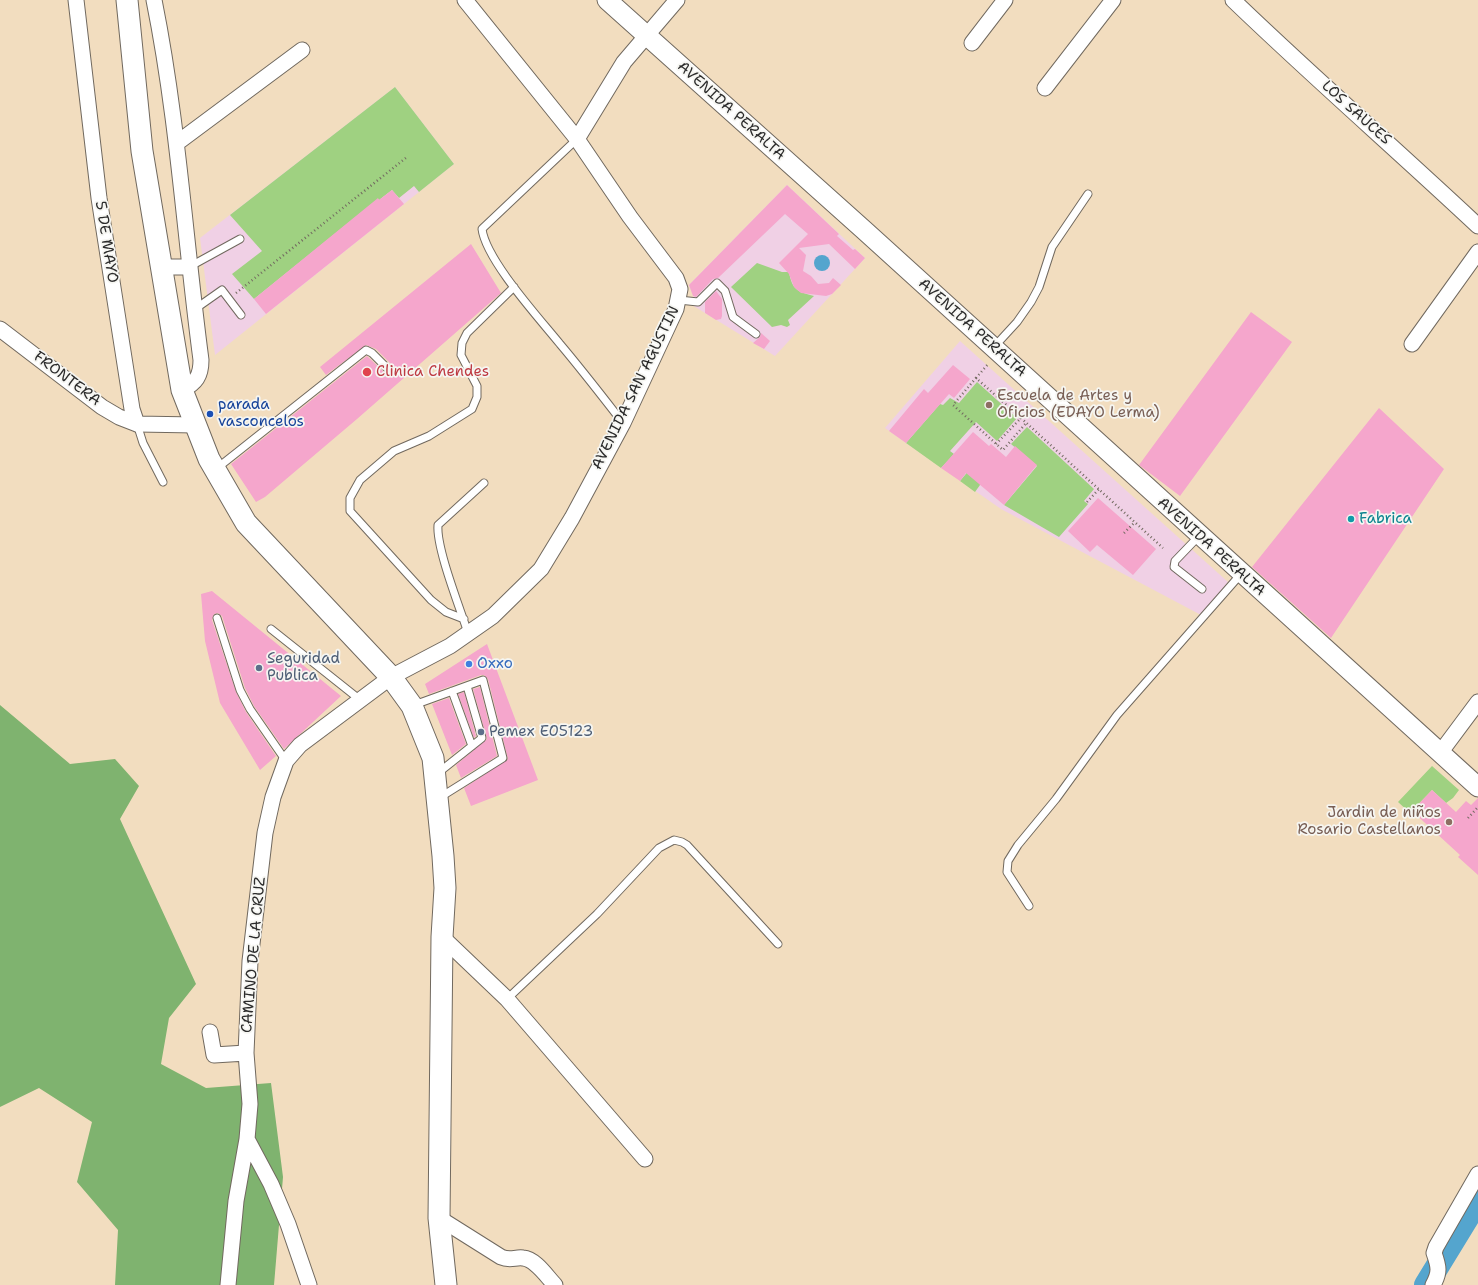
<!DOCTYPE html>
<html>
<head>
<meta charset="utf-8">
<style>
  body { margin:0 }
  canvas { display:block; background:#f2ddbf }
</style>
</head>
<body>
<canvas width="1478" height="1285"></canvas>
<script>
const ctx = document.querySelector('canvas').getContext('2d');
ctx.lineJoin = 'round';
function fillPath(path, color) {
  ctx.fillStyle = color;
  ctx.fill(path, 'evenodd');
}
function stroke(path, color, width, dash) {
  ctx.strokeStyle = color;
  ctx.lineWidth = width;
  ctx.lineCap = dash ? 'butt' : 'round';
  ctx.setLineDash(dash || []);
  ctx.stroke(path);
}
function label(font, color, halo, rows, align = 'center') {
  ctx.font = font + ' "Shantell Sans",sans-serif';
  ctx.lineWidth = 3.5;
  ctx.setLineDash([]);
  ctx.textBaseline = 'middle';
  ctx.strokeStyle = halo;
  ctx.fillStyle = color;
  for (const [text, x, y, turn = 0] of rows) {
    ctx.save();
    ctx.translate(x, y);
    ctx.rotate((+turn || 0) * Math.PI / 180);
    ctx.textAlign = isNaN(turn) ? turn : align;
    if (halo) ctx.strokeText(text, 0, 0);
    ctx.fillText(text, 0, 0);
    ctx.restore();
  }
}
fillPath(new Path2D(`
  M 395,87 L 454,164 L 215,355 L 200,238 Z
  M 787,185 L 865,258 L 775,356 L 692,305 L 695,300 L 689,285 Z
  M 960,341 L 1228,582 L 1201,615 L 1001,509 L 885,428 Z`), '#f0d0e5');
fillPath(new Path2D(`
  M 395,87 L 454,164 L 419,192 L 414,186 L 399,198 L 392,190 L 379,200 L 378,199 L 254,299 L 232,274 L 262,251 L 230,215 Z
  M 757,263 L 782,272 L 789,272 C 792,290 798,292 814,296 L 788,320 L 790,325 L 787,327 L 781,325 L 772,327 L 731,287 Z
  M 977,382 L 1017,418 L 997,441 L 976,422 L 950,451 L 954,454 L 941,468 L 906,443 L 940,404 L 943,405 L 950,398 L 959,403 Z
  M 1027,427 L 1094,489 L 1084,501 L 1088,504 L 1059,537 L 1004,505 L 1037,466 L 1011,444 Z
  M 975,463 L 980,485 L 975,492 L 960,481 Z
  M 1432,766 L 1459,790 L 1453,798 L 1446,803 L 1432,790 L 1410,813 L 1398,802 Z`), '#9fd181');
fillPath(new Path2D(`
  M 0,705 L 70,764 L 115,759 L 139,786 L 120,819 L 196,984 L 169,1018 L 161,1064 L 206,1088 L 271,1083 L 283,1177 L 274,1285 L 115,1285 L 118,1230 L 77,1182 L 92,1122 L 39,1088 L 0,1107 Z`), '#7fb36f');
fillPath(new Path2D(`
  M814 263a8 8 0 1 1 16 0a8 8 0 1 1-16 0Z`), '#54a5ce');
stroke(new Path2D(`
  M 1426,1285 L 1478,1200`), '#54a5ce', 24);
fillPath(new Path2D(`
  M 787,185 L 839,234 L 837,236 L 853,250 L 855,249 L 865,258 L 855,269 L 829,244 L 799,248 L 806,255 L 803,271 L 811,276 L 818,284 L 829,283 L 833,278 L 841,285 L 832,294 L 826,296 L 801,293 L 794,287 L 789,274 L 779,263 L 808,234 L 785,214 L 718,278 L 713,279 L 696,297 L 693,296 L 689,285 Z
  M 392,190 L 404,204 L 266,314 L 254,299 L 378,198 L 379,200 Z
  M 471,244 L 501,293 L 357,419 L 265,497 L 256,502 L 231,464 L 367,356 L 386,374 L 392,374 L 394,371 L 393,366 L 376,349 L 366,345 L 326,375 L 320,367 Z
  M 716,291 L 722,299 L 722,316 L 721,319 L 716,320 L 705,313 L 705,302 Z
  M 1251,312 L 1292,342 L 1180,496 L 1139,465 Z
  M 761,333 L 770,341 L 764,349 L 753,343 L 760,337 Z
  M 953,365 L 970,379 L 954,398 L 949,394 L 906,443 L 889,431 L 924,389 L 928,393 Z
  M 1379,408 L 1444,469 L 1331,638 L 1252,567 Z
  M 973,432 L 989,446 L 991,444 L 1006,457 L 1015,446 L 1037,465 L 1004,505 L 966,473 L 960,481 L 941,468 Z
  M 1098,498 L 1156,549 L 1133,575 L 1097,545 L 1090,552 L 1068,531 Z
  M 212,591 L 341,696 L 284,749 L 254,706 L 245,688 L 222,616 L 218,613 L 214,614 L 212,620 L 236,692 L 246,712 L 276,756 L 260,770 L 220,703 L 205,641 L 201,594 Z
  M 487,644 L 538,780 L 471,806 L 464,788 L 508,759 L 488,679 L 484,675 L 481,675 L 429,694 L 425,684 Z
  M 480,687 L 497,756 L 461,778 L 456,765 L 487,739 L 473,689 Z
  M 464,692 L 476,736 L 474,738 L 458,694 Z
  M 449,698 L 466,744 L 452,755 L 432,704 Z
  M 1432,790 L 1456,812 L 1466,801 L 1471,805 L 1478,798 L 1478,875 L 1458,857 L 1460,855 L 1412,811 Z`), '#f5a6cc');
const service = new Path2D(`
  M 577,139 L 484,227 L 482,229 C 486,260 539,318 560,344 C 582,370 602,396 623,423
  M 189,267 L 240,239
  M 679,300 L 698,302 L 717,283 L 725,291 L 733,317 L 756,334
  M 195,309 L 222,290 L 241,315
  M 994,347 L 1017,322 L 1031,302 L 1039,287 L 1052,247 L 1088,194
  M 137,424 L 143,443 L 163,482
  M 216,469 L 366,350 L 372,353 L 389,370
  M 1199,536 L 1175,561 L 1174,567 L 1202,589
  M 217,618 L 240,690 L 250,709 L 286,761
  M 464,619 L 446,612 L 431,600 L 350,511 L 350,498 L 360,480 L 394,451 L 429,436 L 472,409 L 477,397 L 477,386 L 461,355 L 462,343 L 467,333 L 514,287
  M 271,629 L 359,699
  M 468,633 C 460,608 436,548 438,525 L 484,483
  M 452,691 L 472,746
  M 414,705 L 483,680 L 503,758 L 439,798
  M 438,773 L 482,738 L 467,686
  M 1029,906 L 1007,872 L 1008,861 L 1018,845 L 1056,799 L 1117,715 L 1241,574
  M 507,999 L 597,914 L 659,848 L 674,840 L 682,842 L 687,845 L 778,944`);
const minor = new Path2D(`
  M 76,0 L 99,198 L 132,409 L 137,424 L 196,425
  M 154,0 C 178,119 185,240 201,360 C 201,376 196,383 182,390
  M 465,0 L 577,139
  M 1233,0 C 1313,77 1397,150 1478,226
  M 972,43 L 1005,0
  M 1045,88 L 1113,0
  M 177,143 L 302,50
  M 161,267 L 189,267
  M 0,329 L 102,407 L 119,417 L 137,424
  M 1412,344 L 1478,252
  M 1440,753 L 1478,702
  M 442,937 L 507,999 L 645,1159
  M 210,1032 L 214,1055 L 246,1053
  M 247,1139 L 271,1184 L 288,1224 L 309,1285
  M 439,1218 L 501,1257 C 510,1261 515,1257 523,1258 C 536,1259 547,1277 555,1285
  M 228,1285 L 236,1201 L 247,1139 L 250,1104 L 246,1053 L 250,961 L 265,833 L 273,797 L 286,761 L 300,745 L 391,677 L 450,646 L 493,616 L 541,569 L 572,518 L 623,423 L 676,309 L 680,289 L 676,278 L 630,217 L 577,139 L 624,62 L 677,0
  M 1433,1285 C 1440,1272 1439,1267 1434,1253 L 1436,1247 L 1478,1174`);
const tertiary = new Path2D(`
  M 607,0 L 864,230 L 1478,787`);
const secondary = new Path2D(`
  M 127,0 L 142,151 L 182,390 L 209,459 L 246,523 L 391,677 L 412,706 L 433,758 L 443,856 L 445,888 L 442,937 L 439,1218 L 446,1285`);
stroke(service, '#71695f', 9);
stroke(minor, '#71695f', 17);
stroke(tertiary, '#71695f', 21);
stroke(secondary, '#71695f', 23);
stroke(new Path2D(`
  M 236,293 L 407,157
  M 976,378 L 989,363
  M 1021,418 L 976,378 L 953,405 L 1003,450 L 1027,422
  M 996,444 L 1021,418 L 1163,548
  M 1087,502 L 1099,489
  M 1124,533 L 1135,522
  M 1468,818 L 1478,807`), '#71695f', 2.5, [1, 3]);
stroke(service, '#fff', 7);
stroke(minor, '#fff', 15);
stroke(tertiary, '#fff', 19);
stroke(secondary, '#fff', 21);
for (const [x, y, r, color] of [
  [367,372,5,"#e0444e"],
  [989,405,4,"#8d6e63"],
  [210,414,4,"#1a4fb4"],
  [1351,519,4,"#0f9aa8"],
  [469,664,4,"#3f7fe0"],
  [259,668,4,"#5c6f8a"],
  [481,732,4,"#5c6f8a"],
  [1449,822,4,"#8d6e63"]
]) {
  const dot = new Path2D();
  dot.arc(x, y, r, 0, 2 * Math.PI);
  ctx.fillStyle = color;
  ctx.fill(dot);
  stroke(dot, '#f6f6f2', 1.5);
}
label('15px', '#2b2b2b', '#f6f6f2', [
  ["AVENIDA PERALTA",731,111,42],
  ["LOS SAUCES",1356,113,42],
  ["5 DE MAYO",106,242,81],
  ["AVENIDA PERALTA",972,328,42],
  ["FRONTERA",67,379,37],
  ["AVENIDA SAN AGUSTIN",636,388,-64],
  ["AVENIDA PERALTA",1211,547,42],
  ["CAMINO DE LA CRUZ",254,955,-85]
]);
label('15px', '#be3a42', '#f6f6f2', [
  ["Clinica Chendes",376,372]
], 'left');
label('15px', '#785e54', '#f6f6f2', [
  ["Escuela de Artes y",997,396],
  ["Oficios (EDAYO Lerma)",997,413],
  ["Jardin de niños",1441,813,"right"],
  ["Rosario Castellanos",1441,830,"right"]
], 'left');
label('15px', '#164399', '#f6f6f2', [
  ["parada",218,405],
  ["vasconcelos",218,422]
], 'left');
label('15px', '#0d838f', '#f6f6f2', [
  ["Fabrica",1359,519]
], 'left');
label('15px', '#4e5e75', '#f6f6f2', [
  ["Seguridad",267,659],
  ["Publica",267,676],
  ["Pemex E05123",489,732]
], 'left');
label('15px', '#366cbe', '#f6f6f2', [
  ["Oxxo",477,664]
], 'left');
</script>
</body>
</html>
